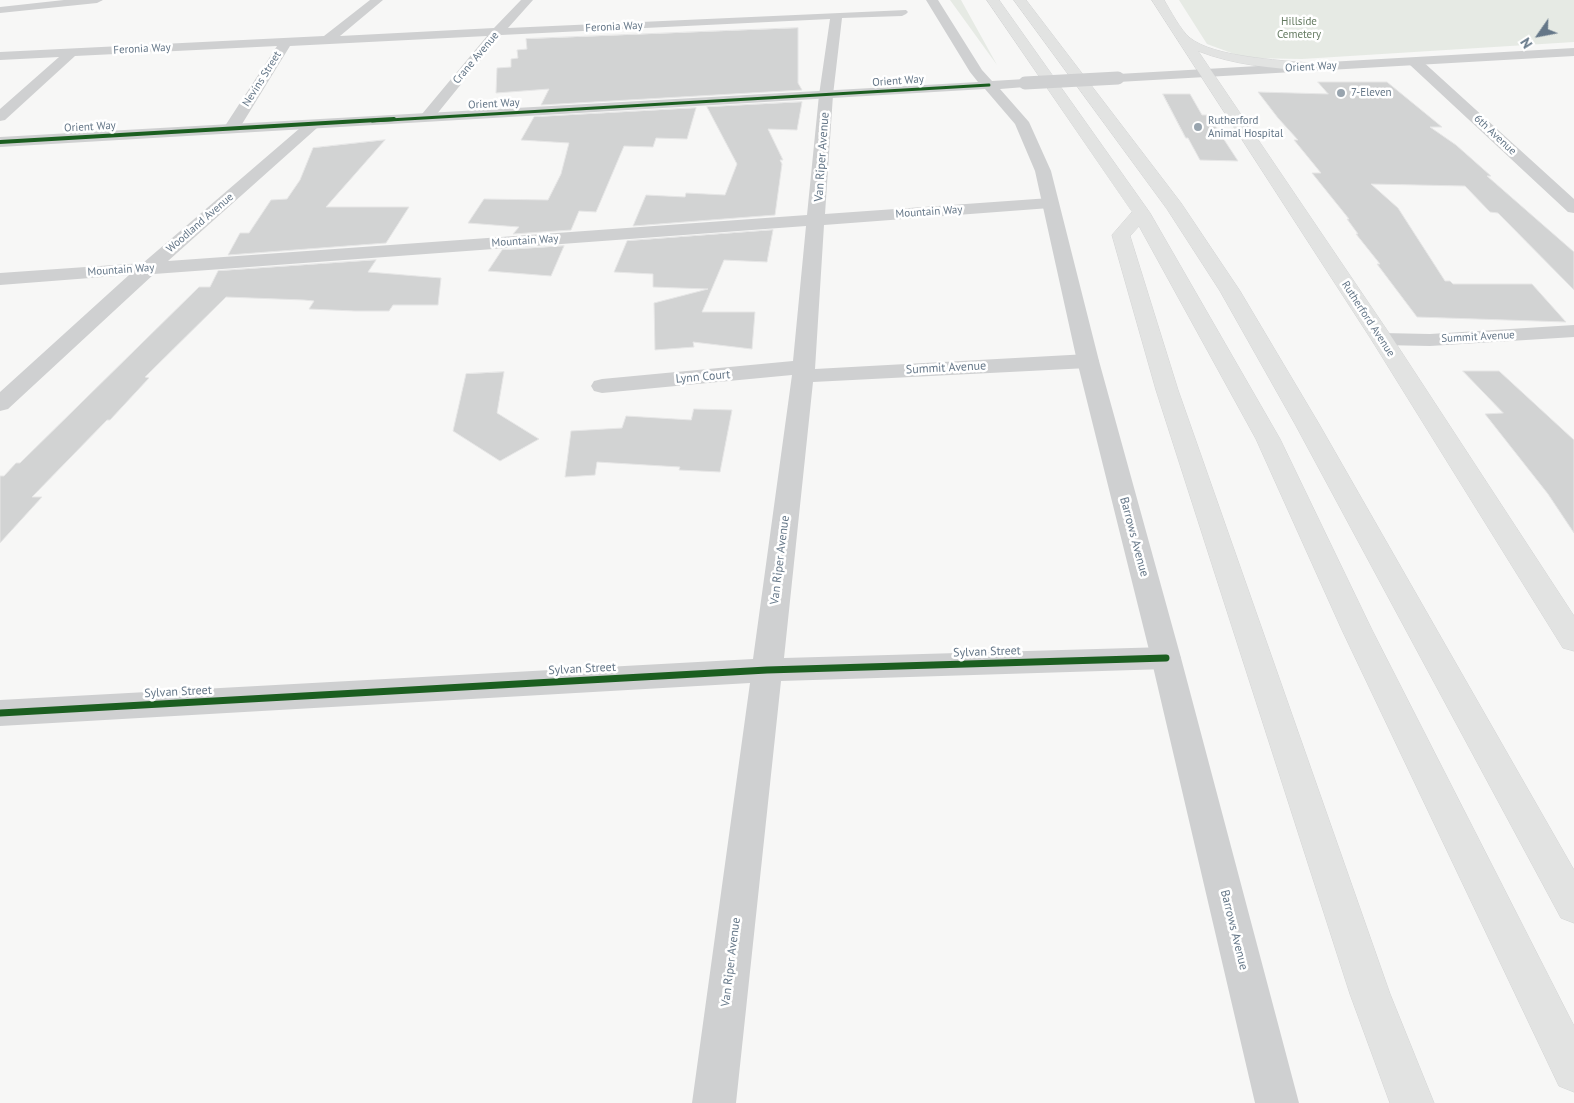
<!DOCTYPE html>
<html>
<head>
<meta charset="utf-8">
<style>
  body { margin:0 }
  #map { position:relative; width:1574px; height:1103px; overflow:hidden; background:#f7f7f6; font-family:"PT Sans",sans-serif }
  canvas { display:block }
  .north { position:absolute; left:1514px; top:10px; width:50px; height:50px; -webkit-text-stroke:4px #fff; paint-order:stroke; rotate:237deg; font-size:14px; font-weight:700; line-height:20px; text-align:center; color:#657788 }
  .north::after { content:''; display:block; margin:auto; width:18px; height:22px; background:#657788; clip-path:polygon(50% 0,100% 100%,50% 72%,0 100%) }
</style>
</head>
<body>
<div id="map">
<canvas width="1574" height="1103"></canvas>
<div class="north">N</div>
</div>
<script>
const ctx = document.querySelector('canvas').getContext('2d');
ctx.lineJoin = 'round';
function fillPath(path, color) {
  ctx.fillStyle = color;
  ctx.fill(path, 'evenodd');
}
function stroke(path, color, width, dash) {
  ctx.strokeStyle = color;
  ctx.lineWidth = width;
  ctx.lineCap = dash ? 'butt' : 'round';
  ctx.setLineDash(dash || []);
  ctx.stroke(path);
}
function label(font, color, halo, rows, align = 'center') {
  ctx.font = font + ' "PT Sans",sans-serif';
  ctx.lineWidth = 5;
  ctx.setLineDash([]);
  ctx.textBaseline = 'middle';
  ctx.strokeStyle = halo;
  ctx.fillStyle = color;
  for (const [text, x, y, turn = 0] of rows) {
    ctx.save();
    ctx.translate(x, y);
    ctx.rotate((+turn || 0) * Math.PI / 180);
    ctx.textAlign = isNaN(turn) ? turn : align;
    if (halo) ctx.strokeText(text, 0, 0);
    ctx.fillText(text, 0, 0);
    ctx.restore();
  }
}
fillPath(new Path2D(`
  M 950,0 L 961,0 L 997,65 Z
  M 1179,0 L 1574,0 L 1574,42 L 1302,59 L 1245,58 L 1207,44 Z`), '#e6eae4');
const building = new Path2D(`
  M 798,28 L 798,83 L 802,90 L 541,105 L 549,89 L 496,93 L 497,68 L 511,67 L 511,59 L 518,58 L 517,50 L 527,49 L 526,39 Z
  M 1318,82 L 1387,82 L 1442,127 L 1430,127 L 1456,145 L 1491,176 L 1487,176 L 1574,252 L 1574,290 L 1498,213 L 1490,212 L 1465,186 L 1371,184 L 1398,208 L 1445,281 L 1450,281 L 1453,284 L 1532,284 L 1566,322 L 1417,317 L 1377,264 L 1380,264 L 1356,234 L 1358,234 L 1347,219 L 1349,219 L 1312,173 L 1321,173 L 1294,140 L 1298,140 L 1278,118 L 1258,92 L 1328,94 Z
  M 1163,94 L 1190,94 L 1202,115 L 1208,115 L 1238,161 L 1200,160 L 1188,138 L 1186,138 Z
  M 802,102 L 797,130 L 768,129 L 783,160 L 780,160 L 782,164 L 775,215 L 633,226 L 646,195 L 685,197 L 686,193 L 725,195 L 737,164 L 707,107 Z
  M 696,108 L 687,139 L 656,138 L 653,147 L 624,146 L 596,212 L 579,211 L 571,230 L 513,234 L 519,227 L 468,223 L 484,199 L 548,200 L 561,174 L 569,143 L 521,140 L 534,117 Z
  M 385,140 L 326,207 L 409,207 L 386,243 L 228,255 L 240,233 L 249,233 L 271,200 L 287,199 L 300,180 L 313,148 Z
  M 773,230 L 767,262 L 724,260 L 702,312 L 755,312 L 752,349 L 693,342 L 694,347 L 655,350 L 654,303 L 708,289 L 653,287 L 653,274 L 614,272 L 627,241 Z
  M 564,246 L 551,276 L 488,271 L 502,250 Z
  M 376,260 L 368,272 L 441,278 L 438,305 L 393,305 L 389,311 L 355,311 L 309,309 L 314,301 L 304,300 L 226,297 L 145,377 L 149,378 L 110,420 L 107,420 L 32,497 L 42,497 L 0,543 L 0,476 L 4,476 L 16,463 L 20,463 L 199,287 L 210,287 L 218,271 Z
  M 1463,371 L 1499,371 L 1574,440 L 1574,533 L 1548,494 L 1485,414 L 1503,413 Z
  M 504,372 L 497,413 L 539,439 L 500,461 L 453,431 L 466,374 Z
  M 694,409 L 732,410 L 720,472 L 679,470 L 680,467 L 597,462 L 595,475 L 565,477 L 571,431 L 622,428 L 626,416 L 691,420 Z`);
fillPath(building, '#d2d3d3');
stroke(building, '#e6e6e6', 1);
const primary = new Path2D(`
  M 1152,0 L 1164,0 C 1170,10 1181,31 1190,38 C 1214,57 1278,60 1309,63 L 1316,67 L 1309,71 C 1271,68 1234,65 1198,51 L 1393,339 L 1574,616 L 1574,651 L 1563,648 L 1371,339 Z`);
const motorway = new Path2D(`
  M 987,0 L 999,0 L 1150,213 L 1280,439 L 1372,630 L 1574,1026 L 1574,1092 L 1559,1086 L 1342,630 L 1256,439 L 1139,226 L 1130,236 L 1178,390 L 1390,994 L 1434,1103 L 1390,1103 L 1350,994 L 1156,390 L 1112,235 L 1132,212 Z
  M 1014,0 L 1026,0 L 1181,203 L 1240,291 L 1319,424 L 1574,870 L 1574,923 L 1561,918 L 1295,424 L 1220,291 L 1167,209 Z`);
stroke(primary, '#d4d5d5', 1);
stroke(motorway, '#d3d4d4', 1);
fillPath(new Path2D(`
  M 64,0 L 103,0 L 97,3 L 0,13 L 0,7 Z
  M 370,0 L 383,0 L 340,36 L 494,28 L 521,0 L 533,0 L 508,28 L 906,10 L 908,12 L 906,14 L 902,16 L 842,18 L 833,95 L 825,214 L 1050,198 L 1056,199 L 1059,203 L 1056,207 L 1050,208 L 824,225 L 815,369 L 1088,354 L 1096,356 L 1099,361 L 1096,366 L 1088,368 L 813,382 L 784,658 L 1166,647 L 1177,650 L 1181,658 L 1177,666 L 1166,669 L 781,681 L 736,1103 L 692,1103 L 750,683 L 0,726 L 0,700 L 753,659 L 792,375 L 602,393 L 594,391 L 591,386 L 594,381 L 602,379 L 793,361 L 806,226 L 154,274 L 8,409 L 0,411 L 0,392 L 129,275 L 0,285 L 0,273 L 143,263 L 307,122 L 317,122 L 320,125 L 317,128 L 168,261 L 807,215 L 819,95 L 830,19 L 501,35 L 432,120 L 422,120 L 420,117 L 422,114 L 487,36 L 290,46 L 239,129 L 236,132 L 226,132 L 223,129 L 277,46 L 75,56 L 5,120 L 0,121 L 0,109 L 59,57 L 0,60 L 0,52 L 324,36 Z
  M 1415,58 L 1420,59 L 1574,199 L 1574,213 L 1568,212 L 1410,65 L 1408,62 Z
  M 1574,325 L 1574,337 L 1430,346 L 1382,345 L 1374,344 L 1371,339 L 1374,334 L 1382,333 L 1430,334 Z`), '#cfd0d1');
fillPath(new Path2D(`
  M 926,0 L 938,0 L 982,70 L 992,81 L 1025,79 L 1032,83 L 1025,87 L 1000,89 L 1029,122 L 1051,171 L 1099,361 L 1181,658 L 1299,1103 L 1255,1103 L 1151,658 L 1077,361 L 1035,171 L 1015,124 L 985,89 L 0,147 L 0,137 L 978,82 L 970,72 Z
  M 1574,48 L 1574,56 L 1118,82 L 1111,78 L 1118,74 Z`), '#cfd0d1');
fillPath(primary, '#e2e3e2');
fillPath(motorway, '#e2e3e2');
stroke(new Path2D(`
  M 1025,83 L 1118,78`), '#cfd0d1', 13);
stroke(new Path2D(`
  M 372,121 L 989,85`), '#1b5e20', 3);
stroke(new Path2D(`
  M 0,142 L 394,119`), '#1b5e20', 4);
stroke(new Path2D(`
  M 0,713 L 767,670 L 1166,658`), '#1b5e20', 7);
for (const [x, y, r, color] of [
  [1341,93,5,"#98a4ae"],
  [1198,127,5,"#98a4ae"]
]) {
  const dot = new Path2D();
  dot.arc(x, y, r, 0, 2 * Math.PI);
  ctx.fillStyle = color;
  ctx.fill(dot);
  stroke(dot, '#fff', 2);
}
label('11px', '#647a60', '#fff', [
  ["Hillside",1299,22],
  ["Cemetery",1299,35]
]);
label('11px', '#657788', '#fff', [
  ["Feronia Way",614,27,-3],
  ["Feronia Way",142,49,-3],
  ["Crane Avenue",476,58,-50],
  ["Orient Way",1311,67,-3],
  ["Nevins Street",262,79,-58],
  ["Orient Way",898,81,-4],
  ["Orient Way",494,104,-3],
  ["Orient Way",90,127,-3],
  ["6th Avenue",1495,135,43],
  ["Mountain Way",929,212,-4],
  ["Woodland Avenue",200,223,-41],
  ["Mountain Way",525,241,-4],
  ["Mountain Way",121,270,-4],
  ["Rutherford Avenue",1368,319,57],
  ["Summit Avenue",1478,337,-3]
]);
label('11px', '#657788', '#fff', [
  ["7-Eleven",1351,93],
  ["Rutherford",1208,121],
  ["Animal Hospital",1208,134]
], 'left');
label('12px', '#657788', '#fff', [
  ["Van Riper Avenue",822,157,-86],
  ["Summit Avenue",946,368,-3],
  ["Lynn Court",703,377,-5],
  ["Barrows Avenue",1134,537,75],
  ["Van Riper Avenue",780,560,-83],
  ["Sylvan Street",987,652,-2],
  ["Sylvan Street",582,669,-3],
  ["Sylvan Street",178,692,-3],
  ["Barrows Avenue",1234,930,76],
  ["Van Riper Avenue",731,962,-83]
]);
</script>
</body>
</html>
